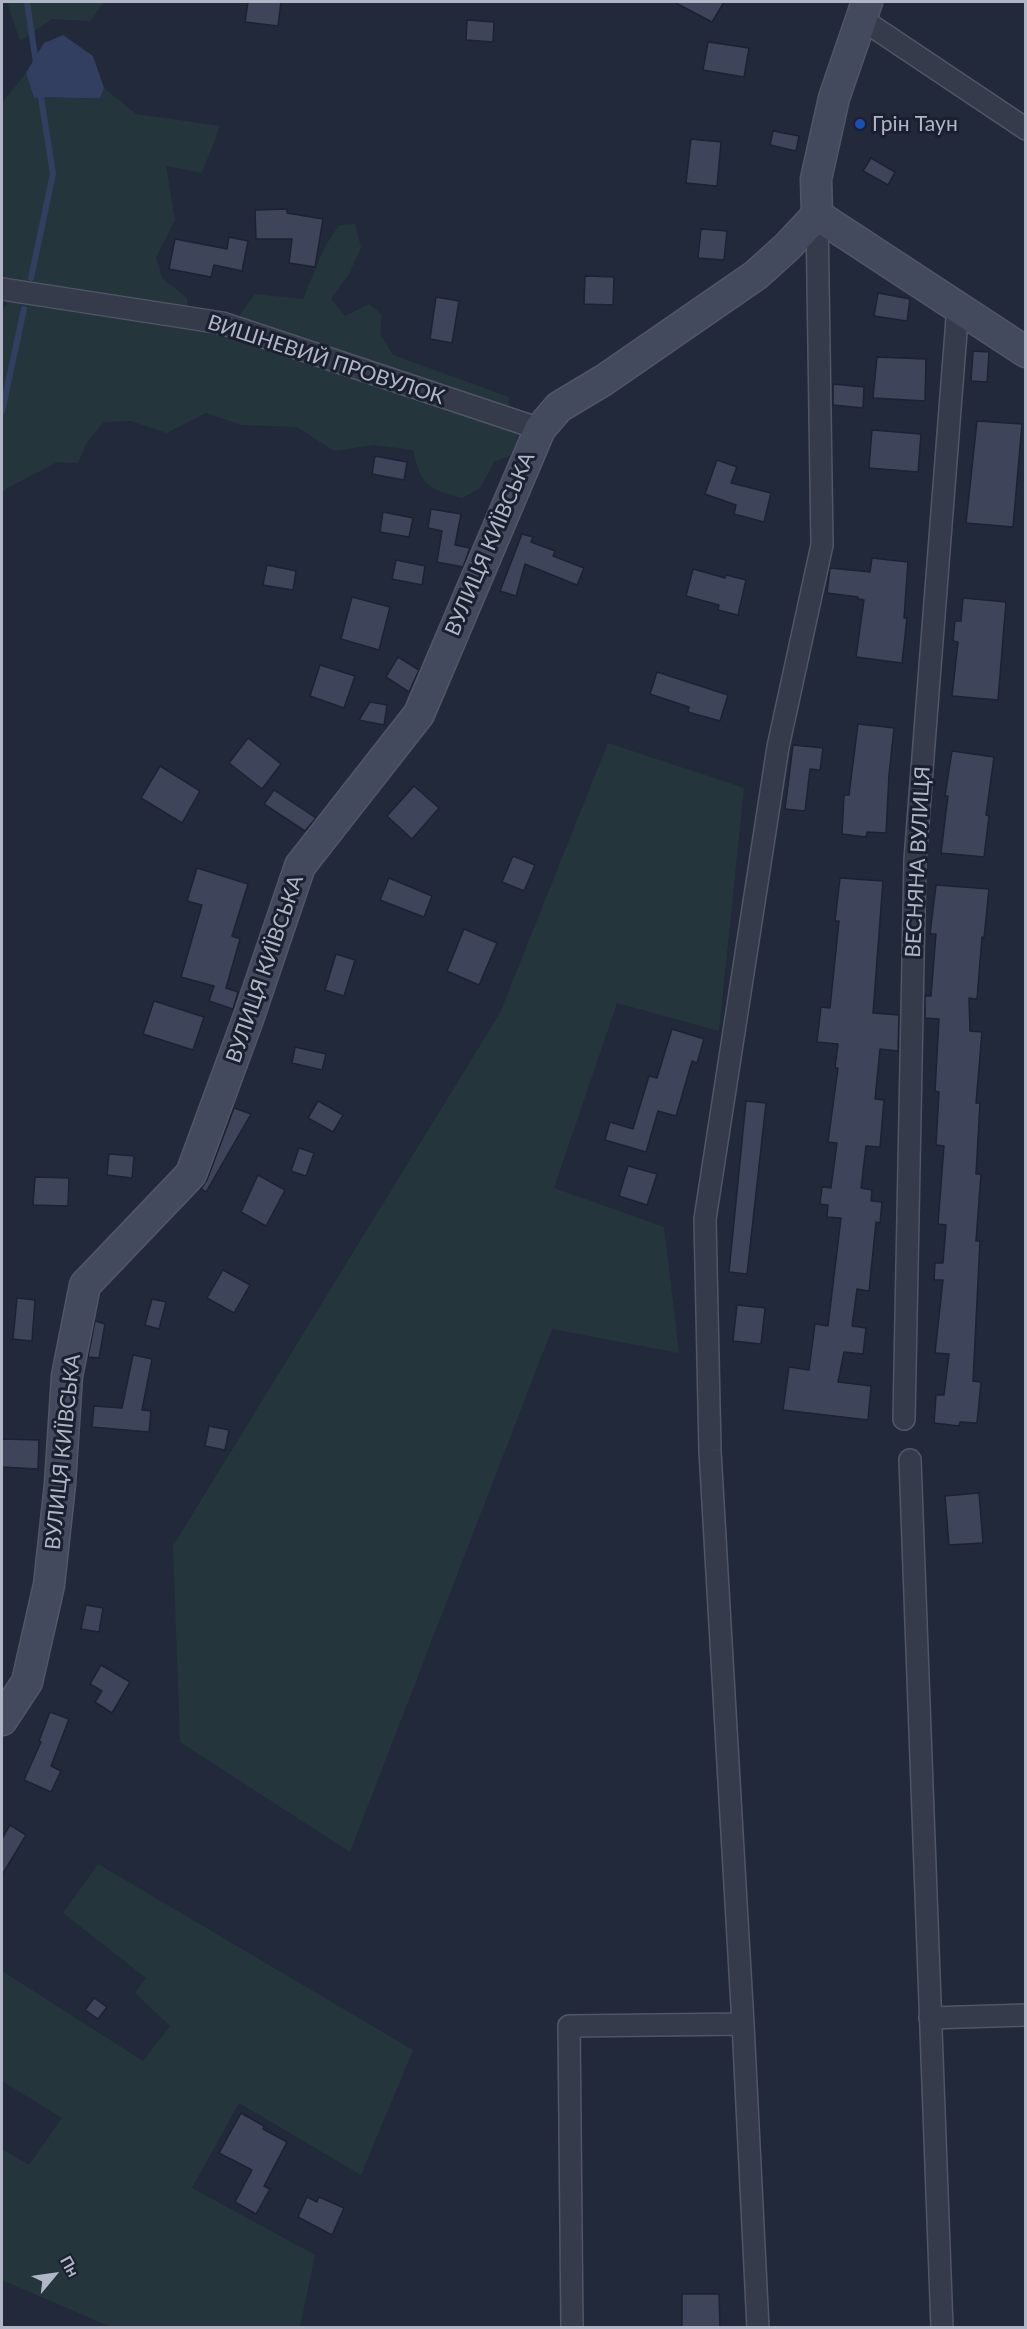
<!DOCTYPE html>
<html>
<head>
<meta charset="utf-8">
<style>
  body { margin:0 }
  #map { position:relative; width:1027px; height:2329px; overflow:hidden; background:#22293b; font-family:Lato,sans-serif }
  canvas { display:block }
  .frame { position:absolute; inset:0; border:3px solid #b1b6c7; pointer-events:none }
  .north { position:absolute; left:24px; top:2245px; width:60px; height:60px; -webkit-text-stroke:4px #1b2030; paint-order:stroke; rotate:61deg; font-size:16px; font-weight:700; line-height:24px; text-align:center; color:#b1b6c7 }
  .north::after { content:''; display:block; margin:auto; width:21px; height:27px; background:#b1b6c7; clip-path:polygon(50% 0,100% 100%,50% 72%,0 100%) }
</style>
</head>
<body>
<div id="map">
<canvas width="1027" height="2329"></canvas>
<div class="frame"></div>
<div class="north">Пн</div>
</div>
<script>
const ctx = document.querySelector('canvas').getContext('2d');
ctx.lineJoin = 'round';
function fillPath(path, color) {
  ctx.fillStyle = color;
  ctx.fill(path, 'evenodd');
}
function stroke(path, color, width, dash) {
  ctx.strokeStyle = color;
  ctx.lineWidth = width;
  ctx.lineCap = dash ? 'butt' : 'round';
  ctx.setLineDash(dash || []);
  ctx.stroke(path);
}
function label(font, color, halo, rows, align = 'center') {
  ctx.font = font + ' Lato,sans-serif';
  ctx.lineWidth = 6;
  ctx.setLineDash([]);
  ctx.textBaseline = 'middle';
  ctx.strokeStyle = halo;
  ctx.fillStyle = color;
  for (const [text, x, y, turn = 0] of rows) {
    ctx.save();
    ctx.translate(x, y);
    ctx.rotate((+turn || 0) * Math.PI / 180);
    ctx.textAlign = isNaN(turn) ? turn : align;
    if (halo) ctx.strokeText(text, 0, 0);
    ctx.fillText(text, 0, 0);
    ctx.restore();
  }
}
fillPath(new Path2D(`
  M 7,2 L 104,2 L 90,21 L 52,19 L 20,41 Z
  M 26,73 L 34,98 C 56,96 77,99 99,98 L 104,88 L 136,114 L 220,126 L 202,173 L 166,166 L 175,220 L 156,257 L 162,278 L 187,298 L 188,310 L 222,332 L 239,316 L 255,294 L 303,299 L 324,248 L 339,225 L 355,224 L 361,247 L 349,274 L 331,299 L 345,316 L 369,304 L 382,315 L 380,334 L 393,355 L 509,397 L 508,414 L 519,433 L 511,455 L 494,462 L 480,488 L 462,498 C 427,488 422,487 413,450 L 374,445 L 334,451 L 297,427 L 242,425 L 206,413 L 167,433 L 131,421 L 104,422 L 87,442 L 78,463 L 57,462 L 4,490 L 2,496 L 2,310 L 7,304 L 7,280 L 2,277 L 2,103 Z
  M 608,743 L 744,788 L 719,1031 L 617,1003 L 554,1188 L 664,1227 L 679,1353 L 552,1329 L 350,1852 L 180,1742 L 173,1546 L 500,1013 Z
  M 98,1864 L 413,2050 L 361,2175 L 239,2103 L 192,2188 L 315,2255 L 300,2327 L 111,2327 L 2,2280 L 2,2149 L 29,2165 L 62,2118 L 2,2081 L 2,1971 L 143,2061 L 170,2026 L 135,1993 L 146,1978 L 63,1913 Z`), '#24363c');
fillPath(new Path2D(`
  M 63,35 L 93,56 L 104,88 L 100,98 C 77,99 56,96 34,98 L 26,73 L 44,43 Z`), '#333f61');
stroke(new Path2D(`
  M 27,2 L 36,63
  M 31,278 L 53,174 L 40,91
  M 2,411 L 24,309`), '#333f61', 6);
const building = new Path2D(`
  M 248,2 L 281,2 L 278,26 L 245,22 Z
  M 674,2 L 724,2 L 712,22 Z
  M 467,20 L 494,22 L 493,42 L 466,40 Z
  M 708,42 L 749,48 L 744,77 L 703,70 Z
  M 773,131 L 799,136 L 796,151 L 770,145 Z
  M 691,139 L 721,142 L 717,186 L 686,183 Z
  M 871,158 L 895,172 L 888,185 L 863,171 Z
  M 287,209 L 287,213 L 323,219 L 315,267 L 289,263 L 292,239 L 256,239 L 255,210 Z
  M 701,229 L 727,231 L 724,260 L 698,258 Z
  M 229,237 L 248,241 L 242,271 L 214,265 L 211,277 L 169,269 L 175,239 L 227,249 Z
  M 585,276 L 614,277 L 613,305 L 584,304 Z
  M 878,293 L 910,299 L 907,321 L 874,316 Z
  M 436,297 L 459,301 L 452,343 L 430,339 Z
  M 973,351 L 989,352 L 987,382 L 971,381 Z
  M 877,357 L 926,359 L 925,401 L 873,398 Z
  M 833,384 L 864,387 L 863,408 L 833,405 Z
  M 977,421 L 1022,424 L 1013,527 L 966,523 Z
  M 872,430 L 921,434 L 918,472 L 869,468 Z
  M 375,456 L 407,462 L 404,480 L 372,474 Z
  M 717,460 L 737,467 L 731,483 L 771,493 L 764,522 L 734,514 L 736,505 L 705,494 Z
  M 431,509 L 461,514 L 455,545 L 470,548 L 463,567 L 437,562 L 442,531 L 428,528 Z
  M 383,512 L 413,518 L 409,537 L 380,532 Z
  M 522,534 L 533,537 L 531,542 L 555,551 L 553,556 L 584,568 L 577,585 L 525,564 L 516,596 L 500,591 Z
  M 872,558 L 908,562 L 904,618 L 907,618 L 902,663 L 856,657 L 864,600 L 858,599 L 858,597 L 827,593 L 830,568 L 870,572 Z
  M 396,560 L 425,566 L 422,585 L 392,579 Z
  M 267,565 L 296,571 L 293,590 L 263,585 Z
  M 693,569 L 725,578 L 726,575 L 746,580 L 738,615 L 718,610 L 719,605 L 686,596 Z
  M 352,597 L 390,607 L 379,650 L 341,639 Z
  M 963,598 L 1006,602 L 998,700 L 952,696 L 958,642 L 953,641 L 955,621 L 961,621 Z
  M 398,657 L 419,670 L 409,692 L 386,677 Z
  M 320,665 L 355,676 L 344,708 L 310,696 Z
  M 657,672 L 728,695 L 720,721 L 688,712 L 689,707 L 650,694 Z
  M 370,702 L 387,705 L 384,725 L 359,720 Z
  M 858,724 L 894,728 L 889,775 L 886,833 L 867,832 L 866,837 L 842,834 L 844,795 L 849,795 Z
  M 248,738 L 281,764 L 262,789 L 229,763 Z
  M 793,745 L 823,748 L 820,770 L 810,769 L 805,811 L 785,809 Z
  M 952,751 L 994,757 L 986,815 L 989,816 L 984,857 L 941,853 L 948,796 L 945,796 Z
  M 160,766 L 200,791 L 182,823 L 141,798 Z
  M 414,786 L 439,808 L 412,839 L 387,816 Z
  M 274,790 L 316,818 L 305,831 L 264,804 Z
  M 513,856 L 535,865 L 524,891 L 502,882 Z
  M 197,868 L 248,884 L 232,936 L 240,939 L 226,988 L 238,992 L 233,1009 L 209,1001 L 214,986 L 181,977 L 202,905 L 187,901 Z
  M 389,878 L 432,896 L 424,917 L 380,900 Z
  M 840,878 L 883,881 L 873,1013 L 899,1015 L 898,1051 L 880,1049 L 875,1099 L 884,1100 L 880,1147 L 866,1146 L 861,1188 L 872,1190 L 871,1201 L 882,1202 L 880,1223 L 876,1222 L 869,1291 L 857,1289 L 852,1326 L 866,1328 L 863,1354 L 844,1352 L 838,1382 L 871,1386 L 868,1420 L 783,1410 L 789,1367 L 809,1370 L 815,1324 L 828,1326 L 841,1218 L 827,1217 L 828,1205 L 820,1204 L 822,1187 L 831,1188 L 837,1143 L 828,1142 L 838,1068 L 835,1068 L 838,1044 L 817,1042 L 821,1007 L 830,1008 L 839,921 L 835,921 Z
  M 936,885 L 989,889 L 984,938 L 982,937 L 977,999 L 969,998 L 970,1031 L 982,1032 L 976,1103 L 980,1103 L 976,1174 L 981,1174 L 976,1241 L 980,1241 L 973,1381 L 981,1382 L 977,1423 L 960,1422 L 959,1426 L 934,1423 L 936,1395 L 944,1395 L 949,1354 L 935,1353 L 943,1280 L 934,1280 L 935,1263 L 943,1263 L 946,1225 L 938,1224 L 944,1146 L 936,1145 L 939,1092 L 935,1091 L 939,1019 L 925,1018 L 925,996 L 931,996 L 936,934 L 930,934 Z
  M 464,929 L 497,943 L 479,985 L 447,971 Z
  M 336,954 L 355,960 L 344,996 L 325,990 Z
  M 154,1001 L 204,1017 L 193,1050 L 143,1034 Z
  M 672,1029 L 704,1039 L 697,1063 L 692,1061 L 676,1116 L 658,1111 L 646,1152 L 605,1140 L 610,1122 L 633,1129 L 649,1076 L 657,1078 Z
  M 295,1047 L 326,1054 L 322,1070 L 292,1063 Z
  M 318,1101 L 343,1115 L 333,1132 L 308,1118 Z
  M 746,1101 L 766,1103 L 747,1274 L 729,1272 Z
  M 234,1108 L 251,1114 L 206,1192 L 201,1189 L 207,1180 Z
  M 299,1148 L 314,1153 L 306,1176 L 291,1171 Z
  M 109,1154 L 134,1156 L 132,1178 L 107,1175 Z
  M 628,1166 L 657,1174 L 647,1205 L 619,1196 Z
  M 258,1175 L 285,1190 L 266,1226 L 241,1212 Z
  M 35,1177 L 69,1178 L 68,1206 L 33,1205 Z
  M 223,1270 L 250,1285 L 234,1313 L 207,1298 Z
  M 17,1298 L 35,1300 L 32,1341 L 13,1339 Z
  M 152,1299 L 166,1302 L 159,1329 L 145,1325 Z
  M 737,1305 L 765,1308 L 761,1344 L 733,1341 Z
  M 95,1321 L 105,1324 L 99,1358 L 88,1357 Z
  M 133,1355 L 152,1359 L 142,1410 L 151,1411 L 149,1432 L 92,1427 L 94,1406 L 122,1408 Z
  M 209,1426 L 229,1430 L 225,1450 L 205,1446 Z
  M 2,1439 L 39,1440 L 38,1469 L 2,1467 Z
  M 979,1493 L 983,1543 L 949,1545 L 945,1496 Z
  M 86,1605 L 103,1608 L 99,1632 L 81,1629 Z
  M 101,1665 L 130,1682 L 112,1713 L 95,1702 L 102,1691 L 90,1684 Z
  M 50,1712 L 69,1719 L 51,1766 L 61,1771 L 51,1792 L 24,1780 L 41,1742 L 39,1741 Z
  M 10,1825 L 26,1835 L 2,1875 L 2,1839 Z
  M 94,1998 L 107,2007 L 98,2019 L 85,2010 Z
  M 241,2113 L 264,2126 L 263,2129 L 287,2142 L 264,2186 L 270,2189 L 256,2214 L 235,2202 L 252,2170 L 219,2153 Z
  M 307,2197 L 317,2202 L 319,2197 L 344,2208 L 332,2235 L 298,2217 Z
  M 682,2294 L 719,2294 L 720,2328 L 682,2328 Z`);
fillPath(building, '#3e455b');
stroke(building, '#1d2232', 1.5);
const street = new Path2D(`
  M 860,18 L 1026,129
  M 2,289 L 222,323 L 540,429
  M 904,1419 L 915,860 L 958,306
  M 910,1460 L 942,2328
  M 930,2018 L 1026,2015
  M 572,2328 L 569,2026 L 743,2024
  M 758,2328 L 743,2024 L 710,1451 L 705,1219 L 778,747 L 822,545 L 817,215`);
const secondary = new Path2D(`
  M 817,215 L 1026,352
  M 817,215 L 816,179 L 834,98 L 867,2
  M 2,1720 L 27,1682 L 49,1585 L 60,1484 L 67,1376 L 85,1285 L 191,1174 L 248,1019 L 300,866 L 419,714 L 540,429 L 559,407 L 604,380 L 756,275 L 787,247 L 817,215`);
stroke(street, '#515666', 24);
stroke(secondary, '#515666', 33);
stroke(street, '#363b4b', 21);
stroke(secondary, '#444a5e', 30);
for (const [x, y, r, color] of [
  [860,124,6,"#1a4fb4"]
]) {
  const dot = new Path2D();
  dot.arc(x, y, r, 0, 2 * Math.PI);
  ctx.fillStyle = color;
  ctx.fill(dot);
  stroke(dot, '#1b2030', 2);
}
label('21px', '#b1b6c7', '#1b2030', [
  ["Грін Таун",872,124]
], 'left');
label('21px', '#b1b6c7', '#1b2030', [
  ["ВИШНЕВИЙ ПРОВУЛОК",326,360,18],
  ["ВУЛИЦЯ КИЇВСЬКА",490,544,-67],
  ["ВЕСНЯНА ВУЛИЦЯ",918,862,-87],
  ["ВУЛИЦЯ КИЇВСЬКА",265,969,-71],
  ["ВУЛИЦЯ КИЇВСЬКА",63,1452,-84]
]);
</script>
</body>
</html>
